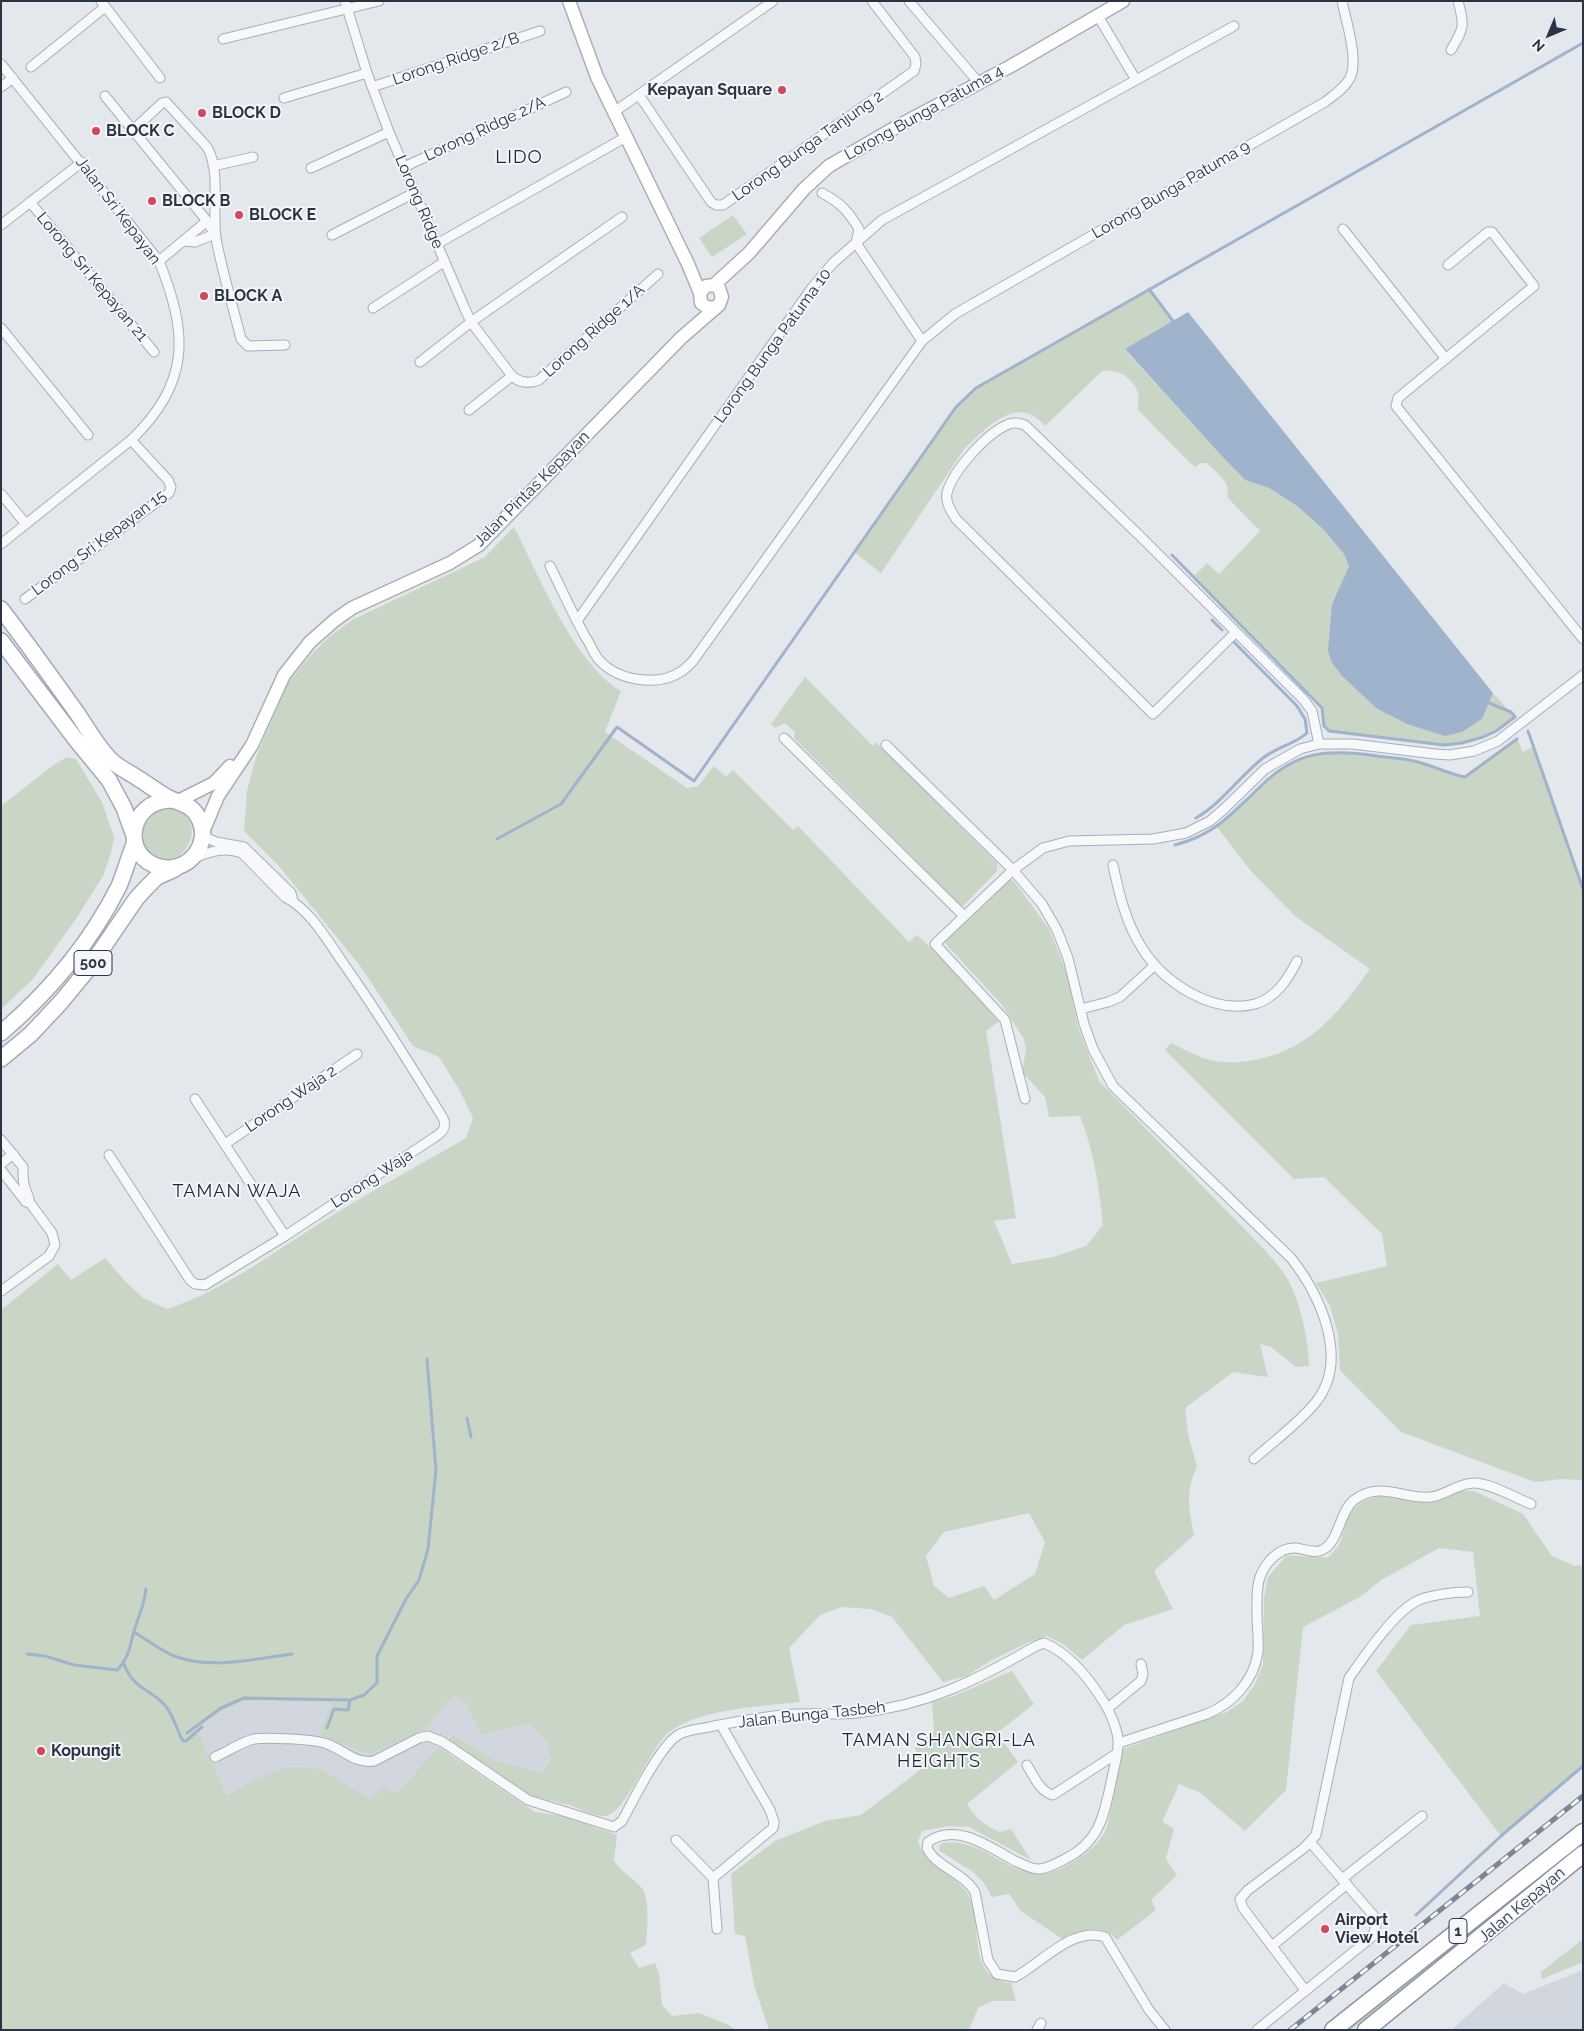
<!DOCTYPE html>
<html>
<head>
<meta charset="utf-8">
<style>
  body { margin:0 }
  #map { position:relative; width:1584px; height:2031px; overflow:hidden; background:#e4e7ec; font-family:Raleway,sans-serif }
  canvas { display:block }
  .frame { position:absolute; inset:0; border:2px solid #2b3445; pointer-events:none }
  .north { position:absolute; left:1524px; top:10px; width:50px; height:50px; -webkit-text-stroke:4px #f4f6f9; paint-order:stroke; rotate:225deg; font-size:14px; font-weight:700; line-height:20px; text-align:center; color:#2b3445 }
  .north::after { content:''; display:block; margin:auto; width:18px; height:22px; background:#2b3445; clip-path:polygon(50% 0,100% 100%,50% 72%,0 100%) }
</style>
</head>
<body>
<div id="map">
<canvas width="1584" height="2031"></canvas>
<div class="frame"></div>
<div class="north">N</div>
</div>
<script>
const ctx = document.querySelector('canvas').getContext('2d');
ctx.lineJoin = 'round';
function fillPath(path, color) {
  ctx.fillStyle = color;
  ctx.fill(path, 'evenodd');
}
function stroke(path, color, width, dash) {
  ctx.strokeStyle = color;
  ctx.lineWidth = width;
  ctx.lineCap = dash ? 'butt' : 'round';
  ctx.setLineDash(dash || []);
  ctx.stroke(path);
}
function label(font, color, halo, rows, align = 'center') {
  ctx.font = font + ' Raleway,sans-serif';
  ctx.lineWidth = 4;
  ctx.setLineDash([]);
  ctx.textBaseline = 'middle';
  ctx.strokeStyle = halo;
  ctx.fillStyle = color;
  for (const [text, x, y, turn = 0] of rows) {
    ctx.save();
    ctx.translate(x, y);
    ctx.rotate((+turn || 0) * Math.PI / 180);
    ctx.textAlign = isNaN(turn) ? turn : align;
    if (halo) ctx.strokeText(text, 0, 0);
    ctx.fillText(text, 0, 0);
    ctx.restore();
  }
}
fillPath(new Path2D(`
  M 455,1695 L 466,1705 L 481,1735 L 529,1724 L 546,1741 L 551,1759 L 543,1773 L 494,1760 L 452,1734 L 396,1794 L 371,1799 L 319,1768 L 258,1778 L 225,1795 L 197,1729 L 222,1711 L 245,1701 L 331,1703 L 424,1730 Z
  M 1583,1970 L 1583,2030 L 1451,2030 L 1504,1983 L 1523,1994 Z`), '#d2d6de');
fillPath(new Path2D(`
  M 733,215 L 747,234 L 712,257 L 699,238 Z
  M 1149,289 L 1173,321 L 1125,350 L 1218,452 L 1245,480 L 1269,488 L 1297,506 L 1324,530 L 1344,554 L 1349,566 L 1332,604 L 1332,663 L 1342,676 L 1376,708 L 1483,719 L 1493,693 L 1515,717 C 1493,733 1472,743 1444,745 L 1329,731 L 1324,726 L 1322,708 L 1193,577 L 1207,563 L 1219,574 L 1260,531 L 1227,497 C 1232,483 1217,473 1207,463 L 1200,463 L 1196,467 L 1190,463 L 1138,410 C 1138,404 1140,396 1137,390 C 1131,376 1114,367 1101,372 L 1045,426 C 1042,423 1038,418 1033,416 C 1010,401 980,434 965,448 L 881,573 L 854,552 L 956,407 L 976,388 Z
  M 514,527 C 539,576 574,663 621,691 L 605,732 L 687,788 L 698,786 L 714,766 L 726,777 L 733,770 L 793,830 L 798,826 L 909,942 L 917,935 C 946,962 976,989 998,1022 L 986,1031 L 1016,1218 L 994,1221 L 1012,1264 L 1053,1257 L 1086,1246 L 1103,1225 C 1099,1188 1094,1151 1080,1116 L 1049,1117 L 1045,1097 L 1022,1072 L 1026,1050 L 1024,1039 L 1002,1005 L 944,942 L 1008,879 L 1011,879 L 1016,884 L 1049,929 L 1061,958 L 1068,978 L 1078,1027 L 1099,1081 L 1264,1249 C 1272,1259 1282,1269 1288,1280 C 1300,1302 1309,1340 1309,1366 L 1296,1367 L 1271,1347 L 1260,1344 L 1268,1377 L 1233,1372 L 1185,1408 L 1188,1434 L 1197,1467 C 1185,1491 1189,1510 1194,1535 L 1154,1571 L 1173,1609 L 1124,1625 L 1082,1660 L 1063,1644 L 1047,1636 L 1029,1642 L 990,1661 L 967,1676 L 943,1682 L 892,1617 L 871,1609 L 841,1607 L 820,1615 L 789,1648 L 800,1702 C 763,1706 697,1709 668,1733 C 649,1749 626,1814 605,1816 C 597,1817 577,1808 569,1805 C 555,1801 542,1800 528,1794 L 448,1740 L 452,1734 L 494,1760 L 543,1773 L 551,1759 L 546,1741 L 529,1724 L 481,1735 L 466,1705 L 455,1695 L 424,1730 L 370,1754 L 320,1735 L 331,1703 L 245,1701 L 222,1711 L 197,1729 L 226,1795 L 258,1778 L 289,1767 L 319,1768 L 371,1799 L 384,1785 L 396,1794 L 439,1747 L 535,1812 L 562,1816 L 617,1835 L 614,1861 C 621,1871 631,1877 640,1886 C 651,1897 647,1930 646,1945 L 630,1953 L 639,1968 L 655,1963 L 659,1974 L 662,2005 L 672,2016 L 699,2013 L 729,2025 L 735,2030 L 1,2030 L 1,1310 L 58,1264 L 71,1280 L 105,1258 L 125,1281 L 143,1298 L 167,1309 C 221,1292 274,1252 322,1222 C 369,1192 418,1166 466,1138 L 473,1118 L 459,1089 L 439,1057 L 413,1046 L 361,967 L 278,865 L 244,831 L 247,791 L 256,757 L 288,683 L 310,656 L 330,636 L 352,620 L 485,557 ZM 1029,1513 L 1045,1542 L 1035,1574 L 994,1600 L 984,1586 L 949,1598 L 934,1586 L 926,1556 L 944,1532 Z
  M 805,677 L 873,746 L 876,742 L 997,863 L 997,871 L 963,906 L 960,905 L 794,738 L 795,732 L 785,723 L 775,728 L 771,724 Z
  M 1517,739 L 1523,752 L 1534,746 L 1583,889 L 1583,1480 L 1562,1479 L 1535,1482 L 1401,1432 L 1340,1370 L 1338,1334 L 1330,1306 L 1316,1283 L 1387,1266 L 1382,1234 L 1324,1177 L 1294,1179 L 1165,1050 L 1171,1043 C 1182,1048 1192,1054 1203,1058 C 1218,1063 1233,1063 1248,1061 C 1307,1053 1338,1014 1370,969 L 1295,916 L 1250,870 L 1217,827 L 1275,773 L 1299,759 L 1315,754 L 1352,752 L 1414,761 L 1465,777 Z
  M 67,757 L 76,759 L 102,802 L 114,837 L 111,853 L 103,876 L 76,919 L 32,980 L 1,1009 L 1,806 L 51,767 Z
  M 169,807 C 220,821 174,885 146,851 C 143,847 141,838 139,833 L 151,811 Z
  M 1462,1491 L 1474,1491 L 1523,1514 L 1552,1556 L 1575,1566 L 1583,1565 L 1583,1766 L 1501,1836 L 1376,1671 L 1411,1625 L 1480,1616 L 1473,1552 L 1439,1548 L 1381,1580 L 1360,1597 L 1303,1627 L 1286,1790 L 1245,1831 L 1199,1792 L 1179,1784 L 1162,1822 L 1174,1829 L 1166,1859 L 1177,1875 L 1151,1900 L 1156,1910 L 1117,1940 C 1101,1922 1083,1929 1064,1940 L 1021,1911 L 1009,1894 L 992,1897 L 983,1882 L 973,1872 L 940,1851 L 939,1847 L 942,1843 C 998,1836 1016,1902 1079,1858 C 1091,1850 1101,1841 1107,1827 L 1123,1749 L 1227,1712 L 1243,1701 L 1255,1684 L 1263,1664 L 1264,1598 L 1268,1577 L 1286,1556 C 1301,1555 1314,1558 1329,1557 C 1332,1553 1336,1549 1339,1545 C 1345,1532 1345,1516 1356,1507 C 1381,1485 1405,1505 1433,1502 C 1442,1502 1453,1494 1462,1491 Z
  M 1012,1671 L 1034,1704 L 997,1733 L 1018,1762 L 967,1804 C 975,1818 985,1825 999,1832 L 1011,1829 L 1031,1860 L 969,1827 L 948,1826 L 922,1831 L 918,1841 C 926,1868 949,1870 965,1890 C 987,1920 962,1977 1011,1983 L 1016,2001 L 992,2001 L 978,2008 L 969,2030 L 769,2030 L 754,1985 L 745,1936 L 735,1934 L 731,1874 L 775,1841 L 825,1821 L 861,1815 L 920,1770 L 915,1748 L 934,1731 L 932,1702 L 954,1696 Z
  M 1583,1839 L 1583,1843 L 1351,2030 L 1346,2030 Z
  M 1583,1939 L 1583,1962 L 1542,1979 L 1541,1972 Z`), '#c9d6c5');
fillPath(new Path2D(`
  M 1188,312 L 1493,693 L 1483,718 L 1462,732 L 1445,736 L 1407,724 L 1376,708 L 1342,676 L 1332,663 L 1328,651 L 1332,604 L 1349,566 L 1344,554 L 1324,530 L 1297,506 L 1269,488 L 1245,480 L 1218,452 L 1125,349 Z`), '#9fb4cc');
stroke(new Path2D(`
  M 1149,289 L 1173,321
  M 1172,555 L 1322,708 L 1324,726 L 1329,731 L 1444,745 L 1462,743 L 1483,737 L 1496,731 L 1515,717 L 1511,712 L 1489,703
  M 1212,620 L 1222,630
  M 1528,731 L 1583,889
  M 1196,818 C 1222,803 1240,776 1263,758 C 1277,747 1295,744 1307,733 L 1305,719 L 1297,706 L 1233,641
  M 497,839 L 561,804 L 617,727 L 694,781 L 956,407 L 976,388 L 1583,43
  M 1175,845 C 1216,834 1231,814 1261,786 C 1297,750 1329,749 1377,756 C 1389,758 1402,758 1414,761 C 1432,765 1448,774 1465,777 L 1517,739
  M 467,1418 L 471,1437
  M 134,1632 C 147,1640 160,1650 174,1656 C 211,1670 254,1659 292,1654
  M 27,1654 L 45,1656 L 74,1665 L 117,1670 C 129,1658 130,1646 134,1631 C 139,1614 144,1607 146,1589
  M 124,1664 C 135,1692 152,1688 167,1708 C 174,1717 177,1731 183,1741 L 186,1741 L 202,1727
  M 327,1728 L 334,1709 L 348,1710 L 350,1700
  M 187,1733 L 221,1708 L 244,1698 L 350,1700 L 364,1695 L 377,1683 L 377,1656 L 406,1599 L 419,1580 L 428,1549 L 436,1470 L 427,1359
  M 1416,1915 L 1501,1836 L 1583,1766`), '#9fb4cc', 3);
const street = new Path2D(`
  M 101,1 L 160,78
  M 345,1 L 367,73 L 389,132 L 465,309 L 471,322 L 512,376 C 520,383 529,384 539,380 L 658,274
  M 909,1 L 979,83
  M 223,39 L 379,1
  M 1451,50 C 1464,28 1465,26 1458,1
  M 1,64 L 159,261 C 188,333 191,383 131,440 L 1,544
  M 31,67 L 105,7
  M 1136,80 L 1234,26
  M 1,87 L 13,78
  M 372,87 L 540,31
  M 639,95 L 711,202 L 716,205 L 723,205 L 914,71 L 916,64 L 915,57 L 872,1
  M 105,96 L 207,221 L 215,235
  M 284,98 L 367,73
  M 614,112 L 773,1
  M 132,131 L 162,103 L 166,102 L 207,147 C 221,170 212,211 216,238 C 222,272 233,306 241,339 L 248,346 L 285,345
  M 213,166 L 253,157
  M 404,167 L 566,92
  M 311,168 L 389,132
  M 822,193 C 841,203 848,211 859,229 L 856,243 L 922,341
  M 30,202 L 154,352
  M 1,225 L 82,162
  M 1343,229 L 1446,359
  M 332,235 L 414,193
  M 183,241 L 195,242 L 215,234
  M 437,244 L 626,137
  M 159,261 L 207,221
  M 1448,265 L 1488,232 L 1492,232 L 1534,286 L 1398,398 L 1396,406 L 1583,639
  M 373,308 L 444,262
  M 1,328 L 88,435
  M 420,362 L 471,322 L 622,217
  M 469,410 L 512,376
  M 1,494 L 26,524
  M 550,566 C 562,590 573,615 586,638 C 591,645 594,655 600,661 C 619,681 659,687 682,671 C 686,668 690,664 693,661 L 922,341 L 955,314 L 1325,102 C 1334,95 1345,88 1350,78 C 1359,60 1346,21 1342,1
  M 25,599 L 169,493 L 171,487 L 168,480 L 131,440
  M 577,621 L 811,289 L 833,263 L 882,220 L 1136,80 L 1098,16
  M 1236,632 L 1153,714 L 956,519 C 951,511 945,502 947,493 C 953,470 988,432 1009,424 C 1015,422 1019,423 1025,425 L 1143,539 L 1303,699 L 1312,711 L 1319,744
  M 784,738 L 964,916
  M 886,745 L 1013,870 L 1042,904 L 1057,930 L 1068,958 L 1084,1024 L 1093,1049 L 1113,1086 L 1291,1258 C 1320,1295 1350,1359 1316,1402 C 1299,1423 1274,1441 1254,1459
  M 203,836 L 216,842 L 244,847 L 291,893 L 293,901
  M 1113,865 C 1119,894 1126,923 1142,948 C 1164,983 1213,1015 1255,1004 C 1276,998 1288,979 1297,961
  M 1081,1009 L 1108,1002 L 1120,997 L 1155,965
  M 195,1099 L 285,1236
  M 1025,1099 L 1005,1020 L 935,944 L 1013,870 L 1043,848 L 1069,841 L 1153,839 L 1186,833 L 1210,821 L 1224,809 L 1265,769 L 1300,749 L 1319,744 L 1353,744 L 1435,754 L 1450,755 L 1474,751 L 1498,741 L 1583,675
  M 1,1140 L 23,1167 C 23,1181 23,1185 29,1198
  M 225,1144 L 357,1054
  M 109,1155 L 190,1280 L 195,1284 L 205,1285 L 285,1236 L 435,1137 C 443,1132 447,1127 443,1118 C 410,1064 377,1011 341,960 C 326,938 309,909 285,897 L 242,853 C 225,847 211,851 194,858
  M 1,1164 L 13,1154
  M 1,1170 L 26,1202 L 30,1203 L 52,1233 L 55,1245 L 49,1256 L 1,1291
  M 1108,1708 L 1141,1681 L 1143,1674 L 1141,1664
  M 1119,1743 L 1207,1714 C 1233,1703 1254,1681 1258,1652 C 1259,1640 1257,1627 1257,1614 C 1257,1602 1256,1588 1260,1577 C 1266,1561 1280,1547 1296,1548 C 1305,1549 1314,1554 1322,1550 C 1339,1543 1339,1512 1354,1500 C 1381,1480 1404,1500 1431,1497 C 1446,1495 1458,1483 1474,1483 C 1490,1483 1516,1498 1531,1504
  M 215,1757 C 227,1752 241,1742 254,1739 C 266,1737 316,1739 327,1744 C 344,1750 355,1764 374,1761 L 419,1738 L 428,1736 L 443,1742 L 528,1800 L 614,1827 L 622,1821 C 633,1801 660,1746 678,1735 C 688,1729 703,1729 714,1726 C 741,1721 770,1715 797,1714 C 817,1713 837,1715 857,1713 C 926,1706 977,1680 1036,1646 L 1044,1643 C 1071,1654 1091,1681 1105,1704 C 1111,1714 1119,1733 1118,1744 C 1118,1755 1114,1767 1112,1778 C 1104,1814 1101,1841 1065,1859 C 1057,1863 1049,1868 1040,1869 C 1032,1870 1023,1864 1015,1861 C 989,1847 957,1822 928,1842 L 927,1848 C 935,1866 964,1873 975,1892 L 988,1960 L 997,1974 L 1015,1977 C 1042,1963 1072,1926 1105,1937 L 1149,2010 L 1165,2030
  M 1027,1765 C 1033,1775 1041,1793 1053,1795 L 1116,1754
  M 676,1840 L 713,1878 L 773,1828 L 774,1822 L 770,1810 L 721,1725
  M 713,1878 L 717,1929
  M 1342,1879 L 1422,1816
  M 1272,1946 L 1347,1884
  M 1305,1990 L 1243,1908 L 1240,1899 L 1248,1890 L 1304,1848 L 1316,1835 L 1349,1678 C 1364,1657 1393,1614 1415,1602 C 1427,1595 1454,1592 1468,1592
  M 1037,2030 L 1041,2023
  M 1257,2030 L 1373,1936 L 1376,1925 L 1373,1915 L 1310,1842`);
const secondary = new Path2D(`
  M 569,1 L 597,77 L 688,264 L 700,293
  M 714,285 L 749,253 L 804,189 L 829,166 L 898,126 L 1011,66 L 1123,1
  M 178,801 L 214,783 L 230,766
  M 203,832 L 218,796 L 252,745 L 284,675 L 310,642 L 335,620 L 352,608 L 450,563 L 479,545 L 681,338 L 719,305 L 722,297 L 719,288 L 714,285 L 706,286 L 700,293 L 701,303 L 708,308 L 716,307`);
const primary = new Path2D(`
  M 1,609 C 27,643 52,678 77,713 C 88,729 99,750 113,762 C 121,769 131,773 139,779 C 149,785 160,794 171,799 C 182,804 192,805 198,817 C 213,843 188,874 160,867 C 120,857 128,800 172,800
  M 1,641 L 77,741 L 109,780 L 124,808 L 133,833
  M 1,1033 C 49,992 91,942 119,886 C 125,872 129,856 135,842
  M 1,1059 L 31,1034 L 61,1002 L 89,968 L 136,899 L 146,888 L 157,877 L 175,869`);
const highway = new Path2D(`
  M 1333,2030 L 1583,1832
  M 1366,2030 L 1583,1854`);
stroke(street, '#a9aeb7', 11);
stroke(secondary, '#a9aeb7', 15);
stroke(primary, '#a3abb8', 18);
stroke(highway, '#8b94a3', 19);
stroke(street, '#f7f8fa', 9);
stroke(secondary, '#fff', 12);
stroke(primary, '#fff', 15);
stroke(highway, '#fff', 16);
const rail = new Path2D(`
  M 1290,2030 L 1583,1796`);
stroke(rail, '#7d8696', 5);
stroke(rail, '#f4f6f9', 3, [9]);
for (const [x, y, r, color] of [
  [782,90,5,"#d1495b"],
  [202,113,5,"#d1495b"],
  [96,131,5,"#d1495b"],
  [152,201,5,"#d1495b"],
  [239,215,5,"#d1495b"],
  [204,296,5,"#d1495b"],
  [41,1751,5,"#d1495b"],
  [1325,1929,5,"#d1495b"]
]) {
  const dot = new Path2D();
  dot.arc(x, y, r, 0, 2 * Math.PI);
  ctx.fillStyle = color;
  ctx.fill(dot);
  stroke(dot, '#f4f6f9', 2);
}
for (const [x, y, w] of [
  [93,963,38],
  [1458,1931,18]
]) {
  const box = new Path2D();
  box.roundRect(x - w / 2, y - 12.5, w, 25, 4);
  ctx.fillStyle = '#f4f6f9';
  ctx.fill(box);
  stroke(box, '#2b3445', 1);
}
label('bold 15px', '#2b3445', null, [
  ["500",93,963],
  ["1",1458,1931]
]);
label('16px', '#2b3445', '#f4f6f9', [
  ["Lorong Ridge 2/B",456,59,-19],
  ["Lorong Bunga Patuma 4",924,113,-29],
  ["Lorong Ridge 2/A",485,129,-25],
  ["Lorong Bunga Tanjung 2",808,146,-35],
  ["Lorong Bunga Patuma 9",1171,190,-30],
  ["Lorong Ridge",419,202,67],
  ["Jalan Sri Kepayan",118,211,53],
  ["Lorong Sri Kepayan 21",92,277,50],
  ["Lorong Ridge 1/A",594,331,-42],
  ["Lorong Bunga Patuma 10",773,346,-54],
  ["Jalan Pintas Kepayan",532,489,-45],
  ["Lorong Sri Kepayan 15",99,543,-37],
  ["Lorong Waja 2",291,1099,-34],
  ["Lorong Waja",372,1179,-33],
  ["Jalan Bunga Tasbeh",812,1715,-6],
  ["Jalan Kepayan",1522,1905,-40]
]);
label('bold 16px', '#2b3445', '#f4f6f9', [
  ["Kepayan Square",772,90,"right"],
  ["BLOCK D",212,113],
  ["BLOCK C",106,131],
  ["BLOCK B",162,201],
  ["BLOCK E",249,215],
  ["BLOCK A",214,296],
  ["Kopungit",51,1751],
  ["Airport",1335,1920],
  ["View Hotel",1335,1938]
], 'left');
ctx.letterSpacing = '1px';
label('18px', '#1d2536', '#f4f6f9', [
  ["TAMAN WAJA",237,1192],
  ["TAMAN SHANGRI-LA",939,1741],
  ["HEIGHTS",939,1762]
]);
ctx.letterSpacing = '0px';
ctx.letterSpacing = '1px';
label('19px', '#1d2536', '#f4f6f9', [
  ["LIDO",519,157]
]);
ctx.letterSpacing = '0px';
</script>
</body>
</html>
